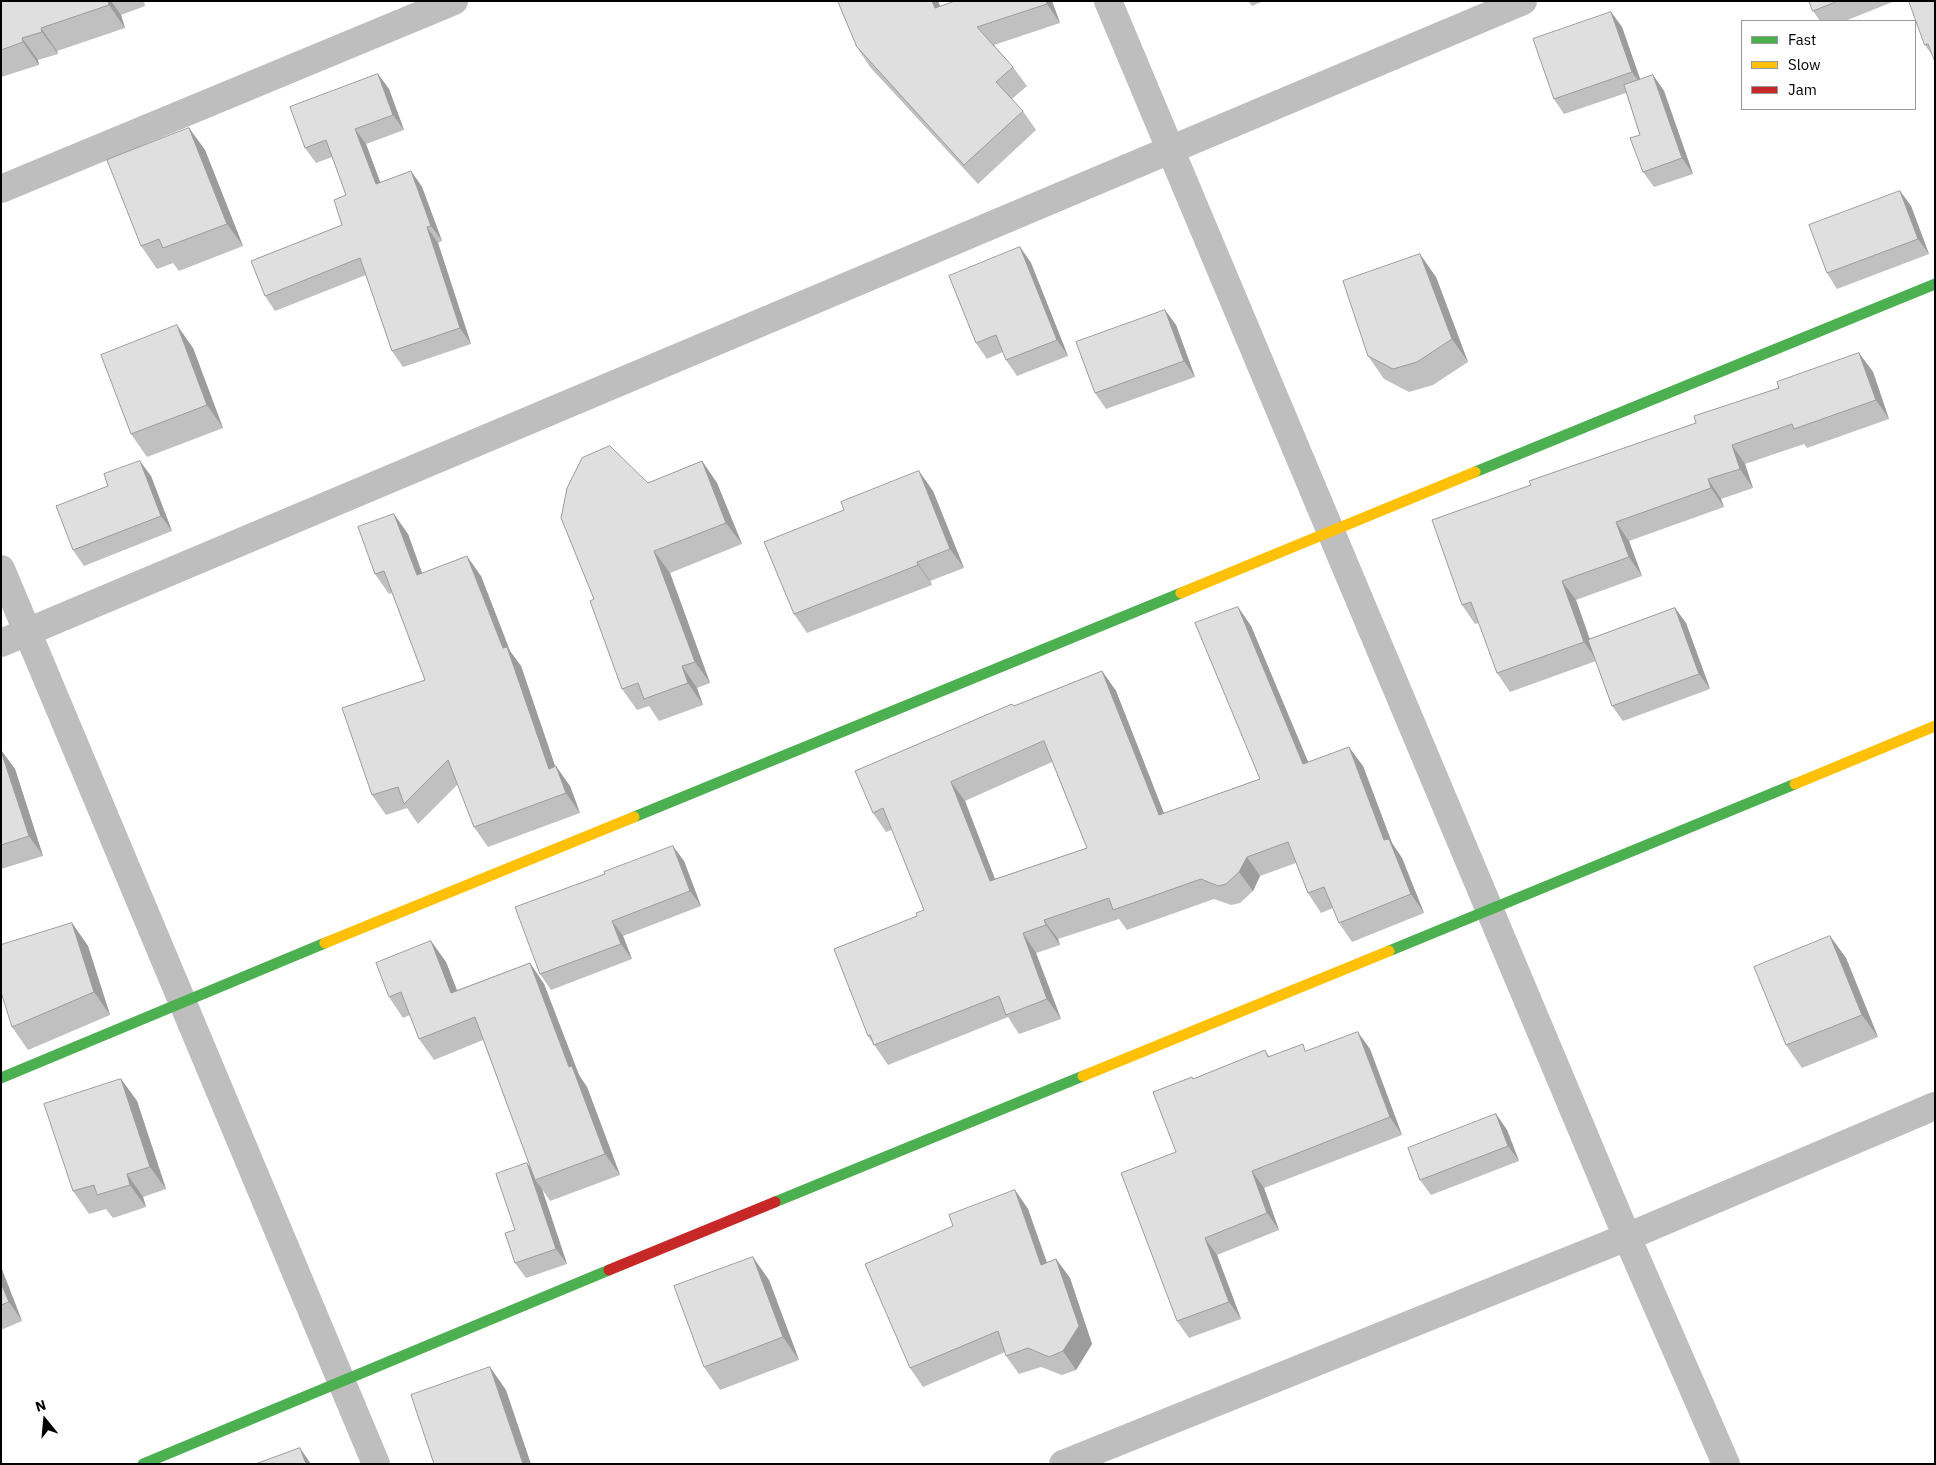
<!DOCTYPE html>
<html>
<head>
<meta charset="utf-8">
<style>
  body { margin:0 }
  #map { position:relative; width:1936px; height:1465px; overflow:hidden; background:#fff; font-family:"IBM Plex Sans",sans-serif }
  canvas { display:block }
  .frame { position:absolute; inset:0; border:2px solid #000; pointer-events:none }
  .legend { position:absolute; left:1741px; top:20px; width:175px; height:90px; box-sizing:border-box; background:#fff; border:1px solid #999; margin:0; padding:6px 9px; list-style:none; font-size:15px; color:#000 }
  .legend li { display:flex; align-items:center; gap:10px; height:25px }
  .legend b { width:25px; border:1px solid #999 }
  .north { position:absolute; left:20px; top:1395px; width:50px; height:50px; -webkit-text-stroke:4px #fff; paint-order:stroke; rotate:343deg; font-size:14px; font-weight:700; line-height:20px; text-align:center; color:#000 }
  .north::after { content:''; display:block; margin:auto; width:18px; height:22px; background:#000; clip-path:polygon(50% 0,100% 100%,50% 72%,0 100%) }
</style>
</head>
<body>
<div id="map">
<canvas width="1936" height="1465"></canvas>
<div class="frame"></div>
<ul class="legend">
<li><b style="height:6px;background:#4caf50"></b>Fast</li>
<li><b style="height:6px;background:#ffc107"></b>Slow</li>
<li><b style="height:6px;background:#c62828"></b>Jam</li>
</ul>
<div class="north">N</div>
</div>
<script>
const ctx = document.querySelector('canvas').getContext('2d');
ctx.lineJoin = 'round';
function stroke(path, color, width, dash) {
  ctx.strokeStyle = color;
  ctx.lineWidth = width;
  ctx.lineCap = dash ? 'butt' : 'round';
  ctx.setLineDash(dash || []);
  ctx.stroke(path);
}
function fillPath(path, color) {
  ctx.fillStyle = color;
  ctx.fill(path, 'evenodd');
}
stroke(new Path2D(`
  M 1108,1 L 1627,1237 L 1726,1464
  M 1,189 L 454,1
  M 1,569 L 376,1464
  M 1,643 L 1523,1
  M 1063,1464 L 1627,1237 L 1935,1106`), '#bebebe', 28);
stroke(new Path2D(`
  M 1475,472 L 1935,284
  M 634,817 L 1181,593
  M 1389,951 L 1795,784
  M 1,1078 L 325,943
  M 775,1202 L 1083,1076
  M 143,1464 L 609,1270`), '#4caf50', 11);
stroke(new Path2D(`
  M 1181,593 L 1475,472
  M 1795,784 L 1935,726
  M 325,943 L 634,817
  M 1083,1076 L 1389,951`), '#ffc107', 11);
stroke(new Path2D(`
  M 609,1270 L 775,1202`), '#c62828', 11);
fillPath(new Path2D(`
  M 1,1 L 144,1 L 145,6 L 121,15 L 125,28 L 57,51 L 58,54 L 38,60 L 39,65 L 1,77 Z
  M 838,1 L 938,1 L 940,7 L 1052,1 L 1060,23 L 994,45 L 1013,67 L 1027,86 L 1012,99 L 1023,111 L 1036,130 L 978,184 L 870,67 L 857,47 Z
  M 1248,1 L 1264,1 L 1252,6 Z
  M 1809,1 L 1895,1 L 1845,21 L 1820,21 L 1813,11 Z
  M 1935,1 L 1932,55 L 1925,45 Z
  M 1611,12 L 1622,27 L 1640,80 L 1653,75 L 1664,91 L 1693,174 L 1654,187 L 1643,172 L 1640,135 L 1626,93 L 1564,114 L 1554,99 Z
  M 378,74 L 389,89 L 404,130 L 366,144 L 380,183 L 411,171 L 422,187 L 442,241 L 438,243 L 471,344 L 403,367 L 392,351 L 366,275 L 275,311 L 265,296 L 342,225 L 346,195 L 332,157 L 316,163 L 305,148 Z
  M 189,128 L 205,150 L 243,246 L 179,271 L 173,263 L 157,269 L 141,246 Z
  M 1900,191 L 1911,206 L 1929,254 L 1837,289 L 1827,273 Z
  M 1020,247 L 1031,263 L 1068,356 L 1017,376 L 1006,360 L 1003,352 L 987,359 L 976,343 Z
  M 1436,277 L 1468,362 L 1433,385 L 1409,392 L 1384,379 L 1368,356 Z
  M 1165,310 L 1176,325 L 1195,377 L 1106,409 L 1095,393 Z
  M 193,348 L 223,428 L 147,457 L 131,434 Z
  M 1859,353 L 1873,372 L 1889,419 L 1807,448 L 1804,444 L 1745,464 L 1753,488 L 1721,499 L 1724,507 L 1629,541 L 1642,576 L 1576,600 L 1590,639 L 1675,608 L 1686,623 L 1710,689 L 1623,721 L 1612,706 L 1596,661 L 1510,692 L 1497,673 L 1479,623 L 1475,624 L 1462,605 L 1531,485 L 1696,423 Z
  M 702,461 L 717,483 L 742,544 L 670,573 L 710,683 L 697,688 L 703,705 L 659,721 L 649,706 L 637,710 L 622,689 L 594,599 L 648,483 Z
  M 151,476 L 172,531 L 84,566 L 73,550 Z
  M 933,491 L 964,568 L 930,581 L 932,585 L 807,633 L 794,614 Z
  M 408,534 L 422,573 L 481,576 L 510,651 L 521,666 L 555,767 L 570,786 L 580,813 L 488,847 L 474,827 L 458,784 L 418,824 L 407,808 L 386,815 L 372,795 L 425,680 L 392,593 L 389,594 L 375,574 Z
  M 1238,607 L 1251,626 L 1308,762 L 1363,766 L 1392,843 L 1402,858 L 1424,913 L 1352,942 L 1339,923 L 1333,908 L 1321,913 L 1308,893 L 1296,863 L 1260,876 L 1253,891 L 1240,903 L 1231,905 L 1214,899 L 1127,930 L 1119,919 L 1058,939 L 1060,945 L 1036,953 L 1061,1019 L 1019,1034 L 1008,1017 L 888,1065 L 868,1036 L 917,916 L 924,910 L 892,830 L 886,832 L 873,813 L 1014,706 L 1102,671 L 1116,691 L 1164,813 L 1260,779 ZM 1052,762 L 1087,848 L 995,879 L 965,801 Z
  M 1,750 L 15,769 L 43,856 L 1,869 Z
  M 684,861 L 701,906 L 623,936 L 632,959 L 551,990 L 540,974 Z
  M 72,923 L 88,946 L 110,1015 L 28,1050 L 12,1027 Z
  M 1830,936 L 1846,958 L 1878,1037 L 1802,1068 L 1786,1045 Z
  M 431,941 L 446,962 L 457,990 L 530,963 L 544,984 L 579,1075 L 587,1087 L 620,1175 L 550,1201 L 542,1189 L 567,1264 L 526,1278 L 515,1263 L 515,1230 L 531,1168 L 483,1040 L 434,1060 L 419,1039 L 410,1015 L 403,1018 L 389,997 Z
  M 1370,1049 L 1402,1135 L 1264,1188 L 1279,1230 L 1217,1255 L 1241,1319 L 1189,1338 L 1177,1321 L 1176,1152 L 1193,1079 L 1265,1050 L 1269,1056 L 1307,1051 Z
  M 121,1079 L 137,1101 L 166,1189 L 143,1197 L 146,1207 L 113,1218 L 106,1209 L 89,1214 L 73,1191 Z
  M 1496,1114 L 1507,1130 L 1519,1161 L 1431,1195 L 1420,1180 Z
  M 1015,1190 L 1028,1209 L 1047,1263 L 1056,1259 L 1070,1278 L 1092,1344 L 1076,1370 L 1062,1375 L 1041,1367 L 1019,1374 L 1006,1356 L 1005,1352 L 923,1387 L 910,1368 L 953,1226 Z
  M 1,1267 L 22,1321 L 1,1330 Z
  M 769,1280 L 799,1360 L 720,1390 L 704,1367 Z`), '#c0c0c0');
fillPath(new Path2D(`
  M 108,1 L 111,1 L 121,15 L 125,28 L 109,5 Z
  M 932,1 L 938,1 L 949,27 L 935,8 Z
  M 1046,1 L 1052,1 L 1060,23 L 1047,4 Z
  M 1611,12 L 1622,27 L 1643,87 L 1632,72 Z
  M 41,28 L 57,51 L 58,54 L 42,32 Z
  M 22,38 L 38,60 L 39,65 L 23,42 Z
  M 378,74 L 389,89 L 404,130 L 393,115 Z
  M 1653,75 L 1664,91 L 1693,174 L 1682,158 Z
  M 189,128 L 205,150 L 243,246 L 227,224 Z
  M 355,129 L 366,144 L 387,200 L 376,184 Z
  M 411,171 L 422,187 L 442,241 L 431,226 Z
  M 1900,191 L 1911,206 L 1929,254 L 1918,239 Z
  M 427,227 L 438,243 L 471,344 L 460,328 Z
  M 1020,247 L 1031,263 L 1068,356 L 1057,340 Z
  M 1420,254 L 1436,277 L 1468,362 L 1452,339 Z
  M 1165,310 L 1176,325 L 1195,377 L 1184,361 Z
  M 177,325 L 193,348 L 223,428 L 207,405 Z
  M 1859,353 L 1873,372 L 1889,419 L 1876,400 Z
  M 1732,445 L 1745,464 L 1753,488 L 1740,469 Z
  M 140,461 L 151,476 L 172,531 L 161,516 Z
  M 702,461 L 717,483 L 742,544 L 726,523 Z
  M 919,471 L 933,491 L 964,568 L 950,549 Z
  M 1708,479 L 1721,499 L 1724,507 L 1711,488 Z
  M 394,514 L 408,534 L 430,595 L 417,575 Z
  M 1616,522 L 1629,541 L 1642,576 L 1629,557 Z
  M 654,551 L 670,573 L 710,683 L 695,662 Z
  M 467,556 L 481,576 L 510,651 L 521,666 L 563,789 L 549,769 Z
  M 917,562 L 930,581 L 932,585 L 918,565 Z
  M 1562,581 L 1576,600 L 1597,661 L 1584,642 Z
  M 1238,607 L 1251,626 L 1317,783 L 1303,764 Z
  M 1675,608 L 1686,623 L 1710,689 L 1699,674 Z
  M 682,666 L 697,688 L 703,705 L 688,683 Z
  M 1102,671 L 1116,691 L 1172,834 L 1159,815 Z
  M 1349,747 L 1363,766 L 1392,843 L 1402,858 L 1424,913 L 1411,894 L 1384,840 Z
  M 1,750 L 15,769 L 43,856 L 29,836 Z
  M 556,766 L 570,786 L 580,813 L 566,793 Z
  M 951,782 L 965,801 L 1003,900 L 990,881 Z
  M 673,846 L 684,861 L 701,906 L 690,891 Z
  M 1247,857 L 1260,876 L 1253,891 L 1239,872 Z
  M 1044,920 L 1058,939 L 1060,945 L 1046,925 Z
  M 612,921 L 623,936 L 632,959 L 621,944 Z
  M 72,923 L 88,946 L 110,1015 L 94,992 Z
  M 1023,933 L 1036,953 L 1061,1019 L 1047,999 Z
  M 1830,936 L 1846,958 L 1878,1037 L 1862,1015 Z
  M 431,941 L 446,962 L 466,1014 L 451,993 Z
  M 530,963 L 544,984 L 579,1075 L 587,1087 L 620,1175 L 605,1154 L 569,1067 Z
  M 1358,1032 L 1370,1049 L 1402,1135 L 1390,1117 Z
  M 121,1079 L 137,1101 L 166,1189 L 150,1167 Z
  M 1496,1114 L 1507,1130 L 1519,1161 L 1508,1146 Z
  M 527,1163 L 538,1178 L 535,1180 L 542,1189 L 567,1264 L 556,1249 Z
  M 1252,1171 L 1264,1188 L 1279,1230 L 1267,1213 Z
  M 127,1174 L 143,1197 L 146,1207 L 130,1185 Z
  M 1015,1190 L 1028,1209 L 1054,1283 L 1041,1265 Z
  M 1205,1238 L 1217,1255 L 1241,1319 L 1229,1302 Z
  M 753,1257 L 769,1280 L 799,1360 L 783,1337 Z
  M 1056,1259 L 1070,1278 L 1092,1344 L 1076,1370 L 1063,1351 Z
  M 1,1267 L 22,1321 L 9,1302 L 1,1283 Z
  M 490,1367 L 506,1390 L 531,1464 L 523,1464 Z
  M 300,1448 L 311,1464 L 306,1464 Z`), '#9c9c9c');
const building = new Path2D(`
  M 1,1 L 108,1 L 109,5 L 41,28 L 42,32 L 22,38 L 23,42 L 1,50 Z
  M 838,1 L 932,1 L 935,8 L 955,1 L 1046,1 L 1047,4 L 977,27 L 1013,67 L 996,82 L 1023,111 L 964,165 L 857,47 Z
  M 1809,1 L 1838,1 L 1813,11 Z
  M 1909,1 L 1935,1 L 1935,62 L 1928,44 L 1925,45 Z
  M 1611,12 L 1632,72 L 1554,99 L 1533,39 Z
  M 378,74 L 393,115 L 355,129 L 376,184 L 411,171 L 431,226 L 427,227 L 460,328 L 392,351 L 360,258 L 265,296 L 251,261 L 342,225 L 334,200 L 346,195 L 326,140 L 305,148 L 290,107 Z
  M 1653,75 L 1682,158 L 1643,172 L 1630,138 L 1640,135 L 1624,85 Z
  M 189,128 L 227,224 L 163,248 L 159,239 L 141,246 L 107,160 Z
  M 1900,191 L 1918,239 L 1827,273 L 1809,225 Z
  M 1020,247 L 1057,340 L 1006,360 L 996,335 L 976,343 L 949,276 Z
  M 1420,254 L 1452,339 L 1417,362 L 1393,369 L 1368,356 L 1343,281 Z
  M 1165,310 L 1184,361 L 1095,393 L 1076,342 Z
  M 177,325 L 207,405 L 131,434 L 101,355 Z
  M 1859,353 L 1876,400 L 1794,429 L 1792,424 L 1732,445 L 1740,469 L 1708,479 L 1711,488 L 1616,522 L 1629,557 L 1562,581 L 1584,642 L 1497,673 L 1471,602 L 1462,605 L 1432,520 L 1531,485 L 1529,481 L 1696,423 L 1694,416 L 1779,388 L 1777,382 Z
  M 610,446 L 648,483 L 702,461 L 726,523 L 654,551 L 695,662 L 682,666 L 688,683 L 644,699 L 638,683 L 622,689 L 590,601 L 594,599 L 561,518 L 567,488 L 582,458 Z
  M 140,461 L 161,516 L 73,550 L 56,506 L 108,486 L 104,474 Z
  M 919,471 L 950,549 L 917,562 L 918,565 L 794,614 L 764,542 L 844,510 L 841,502 Z
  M 394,514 L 417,575 L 467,556 L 503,648 L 507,647 L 549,769 L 556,766 L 566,793 L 474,827 L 448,760 L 404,804 L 398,787 L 372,795 L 342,708 L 425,680 L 384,571 L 375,574 L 358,527 Z
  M 1238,607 L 1303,764 L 1349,747 L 1384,840 L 1389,839 L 1411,894 L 1339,923 L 1324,887 L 1308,893 L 1288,842 L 1247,857 L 1239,872 L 1226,884 L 1218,886 L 1201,879 L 1113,910 L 1109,898 L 1044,920 L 1046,925 L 1023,933 L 1047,999 L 1006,1015 L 999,996 L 874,1045 L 870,1035 L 868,1036 L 834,949 L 917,916 L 916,913 L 924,910 L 883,808 L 873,813 L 855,771 L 1012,704 L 1014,706 L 1102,671 L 1159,815 L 1260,779 L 1195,623 ZM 1044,741 L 1087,848 L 990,881 L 951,782 Z
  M 1675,608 L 1699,674 L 1612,706 L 1588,640 Z
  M 1,751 L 29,836 L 1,845 Z
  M 673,846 L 690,891 L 612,921 L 621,944 L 540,974 L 515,907 L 605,874 L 604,872 Z
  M 72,923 L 94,992 L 12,1027 L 1,992 L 1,945 Z
  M 1830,936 L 1862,1015 L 1786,1045 L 1754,967 Z
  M 431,941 L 451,993 L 530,963 L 569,1067 L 572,1066 L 605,1154 L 535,1180 L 475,1017 L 419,1039 L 401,992 L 389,997 L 376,963 Z
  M 1358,1032 L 1390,1117 L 1252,1171 L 1267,1213 L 1205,1238 L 1229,1302 L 1177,1321 L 1121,1173 L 1176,1152 L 1153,1092 L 1192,1077 L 1193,1079 L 1265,1050 L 1268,1057 L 1303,1044 L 1305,1051 Z
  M 121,1079 L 150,1167 L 127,1174 L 130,1185 L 97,1195 L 94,1185 L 73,1191 L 44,1104 Z
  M 1496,1114 L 1508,1146 L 1420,1180 L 1408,1148 Z
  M 527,1163 L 556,1249 L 515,1263 L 505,1233 L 515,1230 L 496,1174 Z
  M 1015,1190 L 1041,1265 L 1056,1259 L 1079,1326 L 1063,1351 L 1049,1357 L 1028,1348 L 1006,1356 L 998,1331 L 910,1368 L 865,1264 L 953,1226 L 949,1215 Z
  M 753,1257 L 783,1337 L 704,1367 L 674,1286 Z
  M 1,1283 L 9,1302 L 1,1305 Z
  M 490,1367 L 523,1464 L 434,1464 L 411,1395 Z
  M 300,1448 L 306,1464 L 256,1464 Z`);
fillPath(building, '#dfdfdf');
stroke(building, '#9c9c9c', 1);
</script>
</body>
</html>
